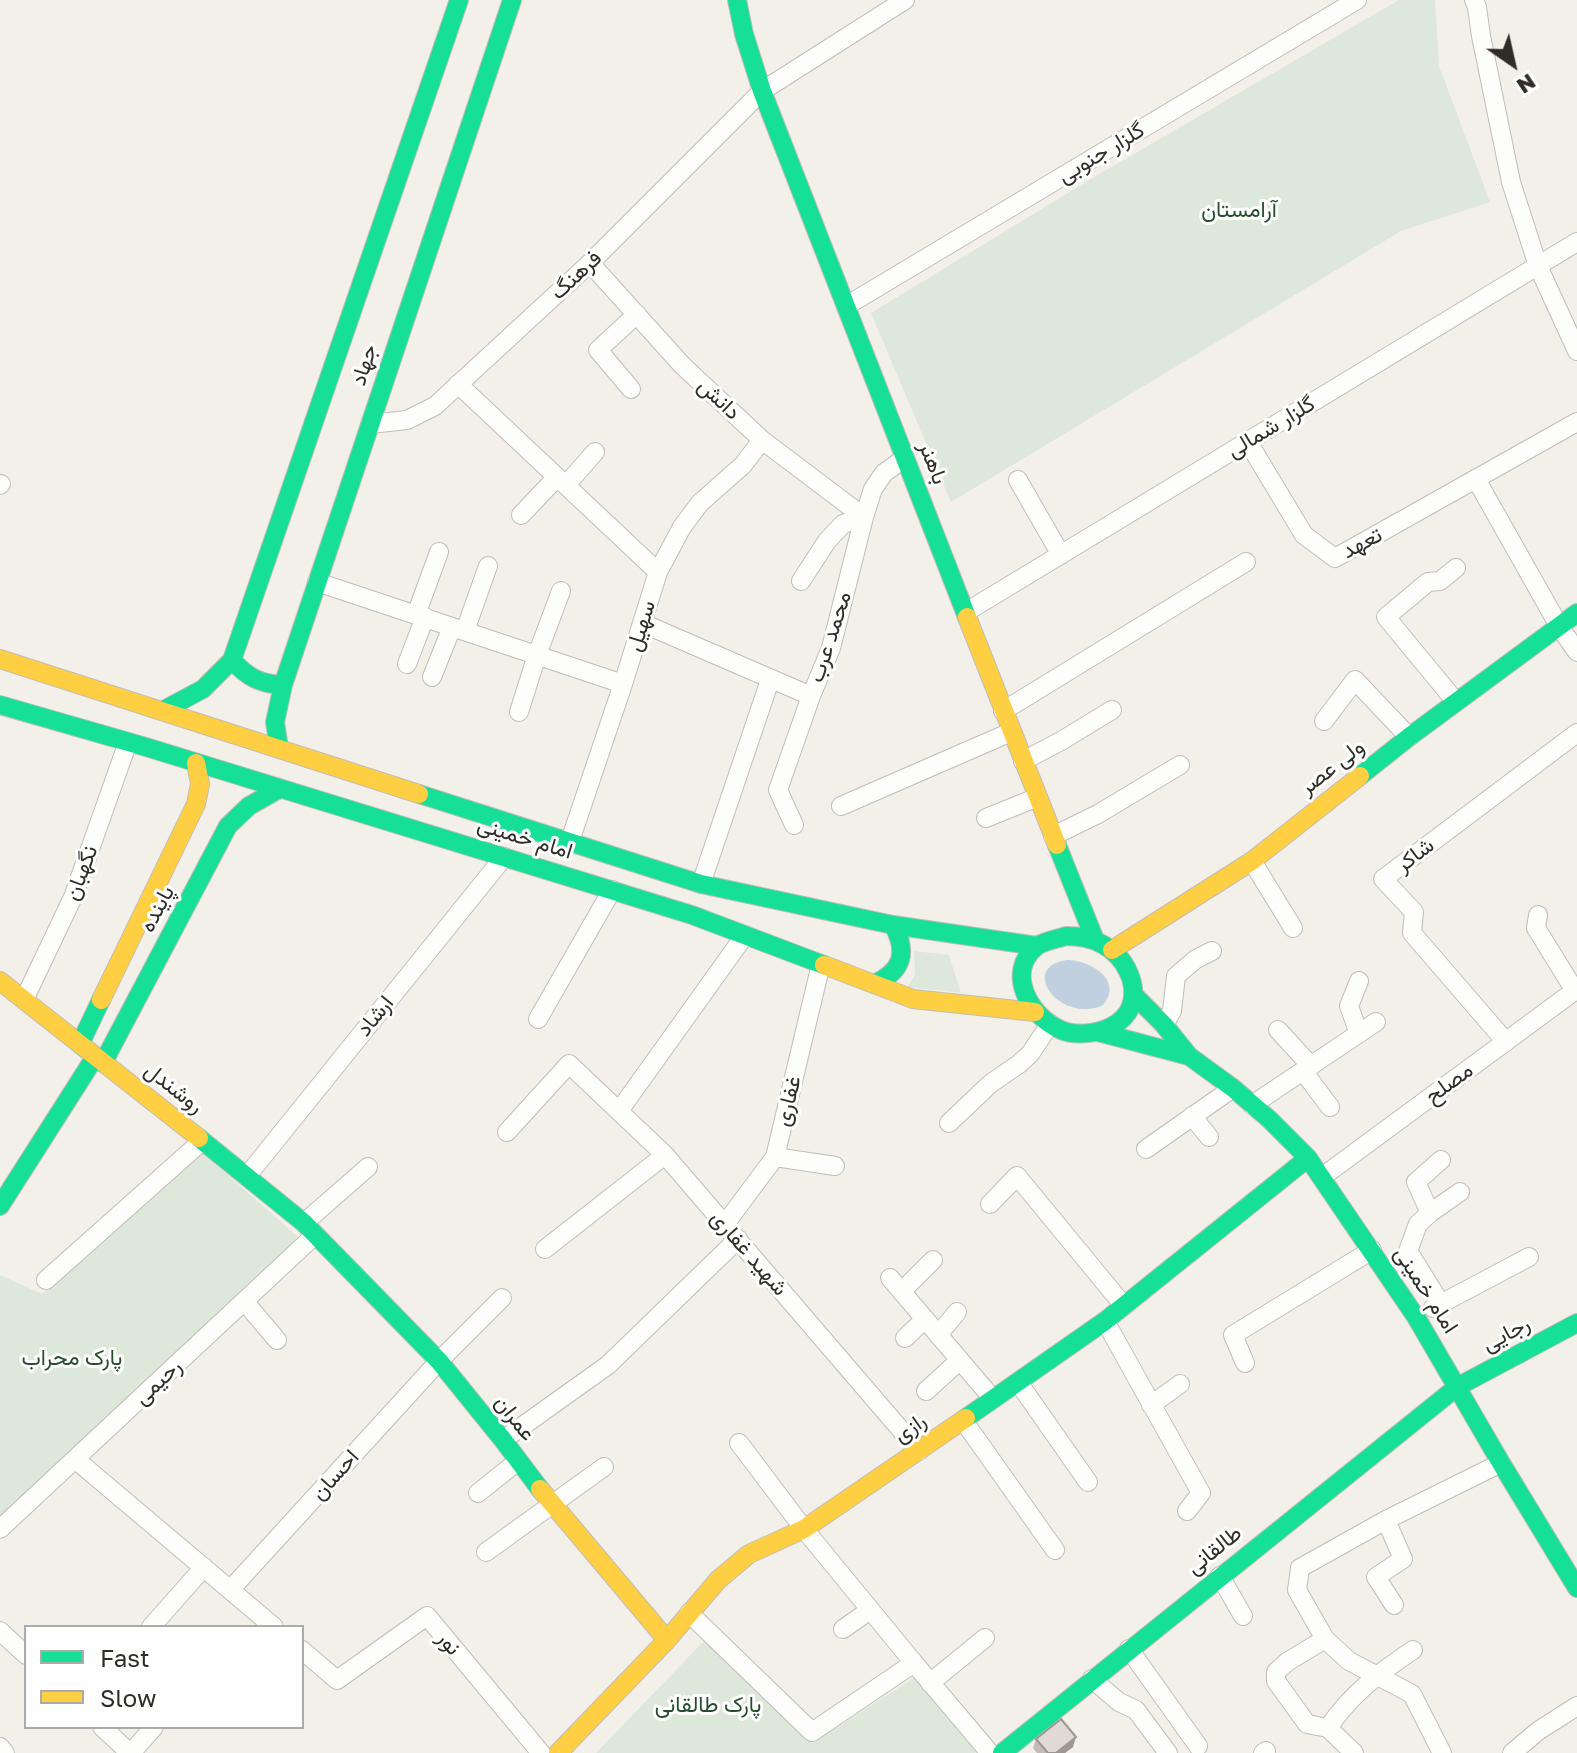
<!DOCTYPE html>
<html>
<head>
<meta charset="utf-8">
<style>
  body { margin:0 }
  #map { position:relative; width:1577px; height:1753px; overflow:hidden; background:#f2f0e9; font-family:"Golos Text",sans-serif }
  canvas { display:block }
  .legend { position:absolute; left:24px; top:1625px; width:280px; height:104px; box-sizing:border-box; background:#fff; border:2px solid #ababa9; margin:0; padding:10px 14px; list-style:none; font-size:24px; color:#2e2d28 }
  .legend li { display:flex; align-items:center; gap:16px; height:40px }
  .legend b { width:40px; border:2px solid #ababa9 }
  .north { position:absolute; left:1473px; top:24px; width:80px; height:80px; -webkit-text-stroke:6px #fff; paint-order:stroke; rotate:146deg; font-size:22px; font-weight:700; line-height:32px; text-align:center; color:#2e2d28 }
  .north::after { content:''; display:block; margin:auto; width:28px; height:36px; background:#2e2d28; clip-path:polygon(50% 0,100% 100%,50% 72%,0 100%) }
</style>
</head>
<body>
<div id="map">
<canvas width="1577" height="1753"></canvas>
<ul class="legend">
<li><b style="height:10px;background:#16e098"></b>Fast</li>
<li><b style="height:10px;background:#ffcf43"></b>Slow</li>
</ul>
<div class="north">N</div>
</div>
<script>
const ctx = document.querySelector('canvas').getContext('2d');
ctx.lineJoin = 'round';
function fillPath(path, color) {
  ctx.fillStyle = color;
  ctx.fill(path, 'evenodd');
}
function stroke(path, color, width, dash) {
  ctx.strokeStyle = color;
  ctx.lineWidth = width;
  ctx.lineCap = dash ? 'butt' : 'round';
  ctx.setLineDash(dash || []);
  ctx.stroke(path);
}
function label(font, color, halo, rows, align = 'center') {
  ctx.font = font + ' "Golos Text",Vazirmatn,sans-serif';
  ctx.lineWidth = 6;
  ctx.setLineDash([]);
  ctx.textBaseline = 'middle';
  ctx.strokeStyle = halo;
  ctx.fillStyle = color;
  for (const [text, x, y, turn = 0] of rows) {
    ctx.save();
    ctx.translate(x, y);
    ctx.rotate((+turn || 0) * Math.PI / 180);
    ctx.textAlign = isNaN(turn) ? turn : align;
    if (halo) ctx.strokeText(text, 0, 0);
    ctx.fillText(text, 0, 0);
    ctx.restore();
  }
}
fillPath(new Path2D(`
  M 1399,0 L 1435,0 L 1439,66 L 1490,202 L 1401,231 L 951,502 L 871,313 L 1091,179 Z
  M 914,951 L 949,955 L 961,993 L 908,987 L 915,974 Z
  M 203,1153 L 299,1238 L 0,1522 L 0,1275 L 42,1294 Z
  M 707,1638 L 813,1743 L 914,1678 L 977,1751 L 975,1753 L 596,1753 Z`), '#dde7da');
fillPath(new Path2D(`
  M 1067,960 C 1090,960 1124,980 1103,1005 C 1061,1025 1017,967 1067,960 Z`), '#c1d0df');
const street = new Path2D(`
  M 1474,0 L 1477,7 L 1481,36 L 1511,182 L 1538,266 L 1577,351
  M 590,263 L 682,365 L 762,440 L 864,517
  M 846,306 L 1357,0
  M 458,384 L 658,572
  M 631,389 L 598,350 L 637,314
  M 370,424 L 407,420 L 435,406 L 590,263 L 762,91 L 905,0
  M 1248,442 L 1304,535 L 1335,558 L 1577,422
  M 1476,479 L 1559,626 L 1577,652
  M 1018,480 L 1061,555
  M 0,485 L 1,484
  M 566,485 L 595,452
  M 521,515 L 557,477
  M 801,581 L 827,541 L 843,524 L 864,517
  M 317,582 L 623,684
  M 966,612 L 1577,242
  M 416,615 L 439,552
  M 642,623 L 811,696
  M 465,631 L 488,566
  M 407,664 L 425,617
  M 432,677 L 452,627
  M 1456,702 L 1386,617 L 1428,582 L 1440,581 L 1456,568
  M 1003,711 L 1246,562
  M 519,712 L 537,655 L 561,591
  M 1324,721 L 1355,680 L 1409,737
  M 1023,761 L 1061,741 L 1112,710
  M 841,806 L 1011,732
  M 986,818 L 1038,797
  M 794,825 L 778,790 L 811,696 L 831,648 L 864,517 L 873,489 L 884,473 L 905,458
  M 1053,836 L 1098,814 L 1180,765
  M 570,841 L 623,684 L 658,572 L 682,527 L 700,503 L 743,465 L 762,440
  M 1252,861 L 1293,928
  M 701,884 L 770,680
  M 1538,915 L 1536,928 L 1575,991
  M 1359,981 L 1349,1006 L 1359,1034
  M 24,1000 L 73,897 L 128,742
  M 538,1019 L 612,890
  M 1164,1025 L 1172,1011 L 1176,976 L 1196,959 L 1212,951
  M 1278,1030 L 1311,1066
  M 1506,1042 L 1412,933 L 1414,912 L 1383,879 L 1577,733
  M 1303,1071 L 1330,1107
  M 1252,1105 L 1376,1022
  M 619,1111 L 745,935
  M 1192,1116 L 1209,1137
  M 949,1123 L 990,1084 L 1019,1064 L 1030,1054 L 1050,1024
  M 507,1132 L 569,1064 L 665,1155 L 919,1451
  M 1146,1149 L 1233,1088
  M 775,1157 L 835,1166
  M 247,1176 L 504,857
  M 1322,1177 L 1577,989
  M 990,1204 L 1017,1176 L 1124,1306
  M 1430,1213 L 1416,1182 L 1441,1160
  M 304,1223 L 368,1167
  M 725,1224 L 775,1157 L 821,964
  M 545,1249 L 665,1155
  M 890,1278 L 993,1399
  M 46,1280 L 202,1141
  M 902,1291 L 933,1260
  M 244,1301 L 277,1340
  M 1441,1304 L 1408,1251 L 1418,1224 L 1430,1213 L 1460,1192
  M 1433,1308 L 1529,1257
  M 1105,1321 L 1201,1493 L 1187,1511
  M 938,1335 L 957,1312
  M 905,1338 L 925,1319
  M 1245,1363 L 1233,1335 L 1372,1250
  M 1018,1382 L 1088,1482
  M 926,1391 L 960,1360
  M 1151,1405 L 1180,1384
  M 963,1420 L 1055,1550
  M 503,1440 L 608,1365 L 738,1239
  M 739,1443 L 804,1529 L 914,1663
  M 75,1459 L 274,1627
  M 478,1493 L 518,1461
  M 1386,1520 L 1403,1559 L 1376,1577 L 1394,1605
  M 0,1529 L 315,1235
  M 486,1552 L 604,1467
  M 1220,1576 L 1243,1616
  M 230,1590 L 439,1361 L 502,1298
  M 689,1613 L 812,1732 L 914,1663 L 990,1753
  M 151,1627 L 204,1567
  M 843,1629 L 870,1610
  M 0,1631 L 26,1655
  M 1325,1639 L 1287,1662 L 1276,1672 L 1276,1681 L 1307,1724 L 1328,1728
  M 1129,1649 L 1198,1746
  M 302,1650 L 337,1680 L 427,1616 L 541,1753
  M 1092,1679 L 1119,1702 L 1136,1710 L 1168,1753
  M 930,1683 L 985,1638
  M 102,1727 L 130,1753
  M 0,1747 L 5,1753
  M 131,1753 L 154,1727
  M 1263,1753 L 1266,1751
  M 1354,1753 L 1328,1728 C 1351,1694 1380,1672 1413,1650
  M 1442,1753 L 1412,1694 L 1349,1661 L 1325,1639 L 1297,1590 L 1300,1568 L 1386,1520 L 1501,1463
  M 1512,1753 L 1538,1731 L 1577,1706`);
const fast = new Path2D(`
  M 737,0 L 744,34 L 762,91 L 967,617
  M 232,660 C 247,677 260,684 283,685
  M 0,705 L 146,747 L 692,915 L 824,965
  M 162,711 L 203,689 L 232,660 L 459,0
  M 279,748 L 275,722 L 283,685 L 512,0
  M 1360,776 L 1409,737 L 1577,613
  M 419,794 L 701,884 L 893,925 L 1037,946
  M 1057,845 L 1095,940
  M 1066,936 C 1079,936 1091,938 1102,944 C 1125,956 1142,987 1128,1012 C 1122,1021 1113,1027 1103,1030 C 1089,1034 1075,1036 1061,1030 C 1030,1017 1004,972 1037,946 C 1044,941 1057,939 1066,936 Z
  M 874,984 C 903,971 908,952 893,925
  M 1134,995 L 1164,1025 L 1189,1056 L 1233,1088 L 1269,1119 L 1308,1158 L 1416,1317 L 1501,1463 L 1577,1588
  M 101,1000 L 80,1044 L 103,1063 L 228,826 L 249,806 L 279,789
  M 1098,1032 L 1189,1056
  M 199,1138 L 304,1223 L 439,1361 L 503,1440 L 540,1489
  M 0,1206 L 95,1057
  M 966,1418 L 1105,1321 L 1308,1158
  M 1002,1753 L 1457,1387 L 1577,1323`);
const slow = new Path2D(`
  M 967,617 L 1057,845
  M 0,659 L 419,794
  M 1112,950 L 1252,861 L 1360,776
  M 824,965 L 913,999 L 1035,1012
  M 0,981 L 199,1138
  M 101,1000 L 196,804 L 200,784 L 196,763
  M 540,1489 L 667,1640
  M 558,1753 L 667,1640 L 718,1580 L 749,1554 L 804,1529 L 966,1418`);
stroke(street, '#bfbdb8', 20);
stroke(fast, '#bfbdb8', 20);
stroke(slow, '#bfbdb8', 20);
stroke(street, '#fdfdfc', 18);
stroke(fast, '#16e098', 18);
stroke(slow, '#ffcf43', 18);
fillPath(new Path2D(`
  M 1036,1739 L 1073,1747 L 1065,1753 L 1037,1753 L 1033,1748 Z`), '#c2bbb7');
fillPath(new Path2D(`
  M 1076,1737 L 1073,1747 L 1065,1753 L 1056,1753 Z`), '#9e9895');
const building = new Path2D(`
  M 1061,1719 L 1076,1737 L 1056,1753 L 1048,1753 L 1036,1739 Z`);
fillPath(building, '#e1d9d5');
stroke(building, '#9e9895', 2);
label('22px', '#2e2d28', '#fff', [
  ["گلزار جنوبی",1101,153,-31],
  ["فرهنگ",576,275,-43],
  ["جهاد",364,365,-72],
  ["دانش",719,399,43],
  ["گلزار شمالی",1271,427,-31],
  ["باهنر",933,463,69],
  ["تعهد",1362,543,-28],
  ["سهیل",641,626,-73],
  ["محمد عرب",830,637,-72],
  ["ولی عصر",1332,767,-38],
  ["امام خمینی",525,838,17],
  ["شاکر",1415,855,-37],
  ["نگهبان",81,873,-69],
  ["پاینده",157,909,-62],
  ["ارشاد",375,1016,-51],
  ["مصلح",1449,1083,-36],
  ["روشندل",174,1088,38],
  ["غفاری",788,1101,-76],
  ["شهید غفاری",749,1253,49],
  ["امام خمینی",1426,1290,57],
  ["رجایی",1506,1334,-28],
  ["رحیمی",158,1382,-43],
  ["عمران",515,1418,52],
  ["رازی",910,1428,-35],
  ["احسان",335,1475,-48],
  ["طالقانی",1214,1550,-39],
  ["نور",449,1643,50]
]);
label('22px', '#264e2c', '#fff', [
  ["آرامستان",1239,210],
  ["پارک محراب",72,1358],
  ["پارک طالقانی",708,1705]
]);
</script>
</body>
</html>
